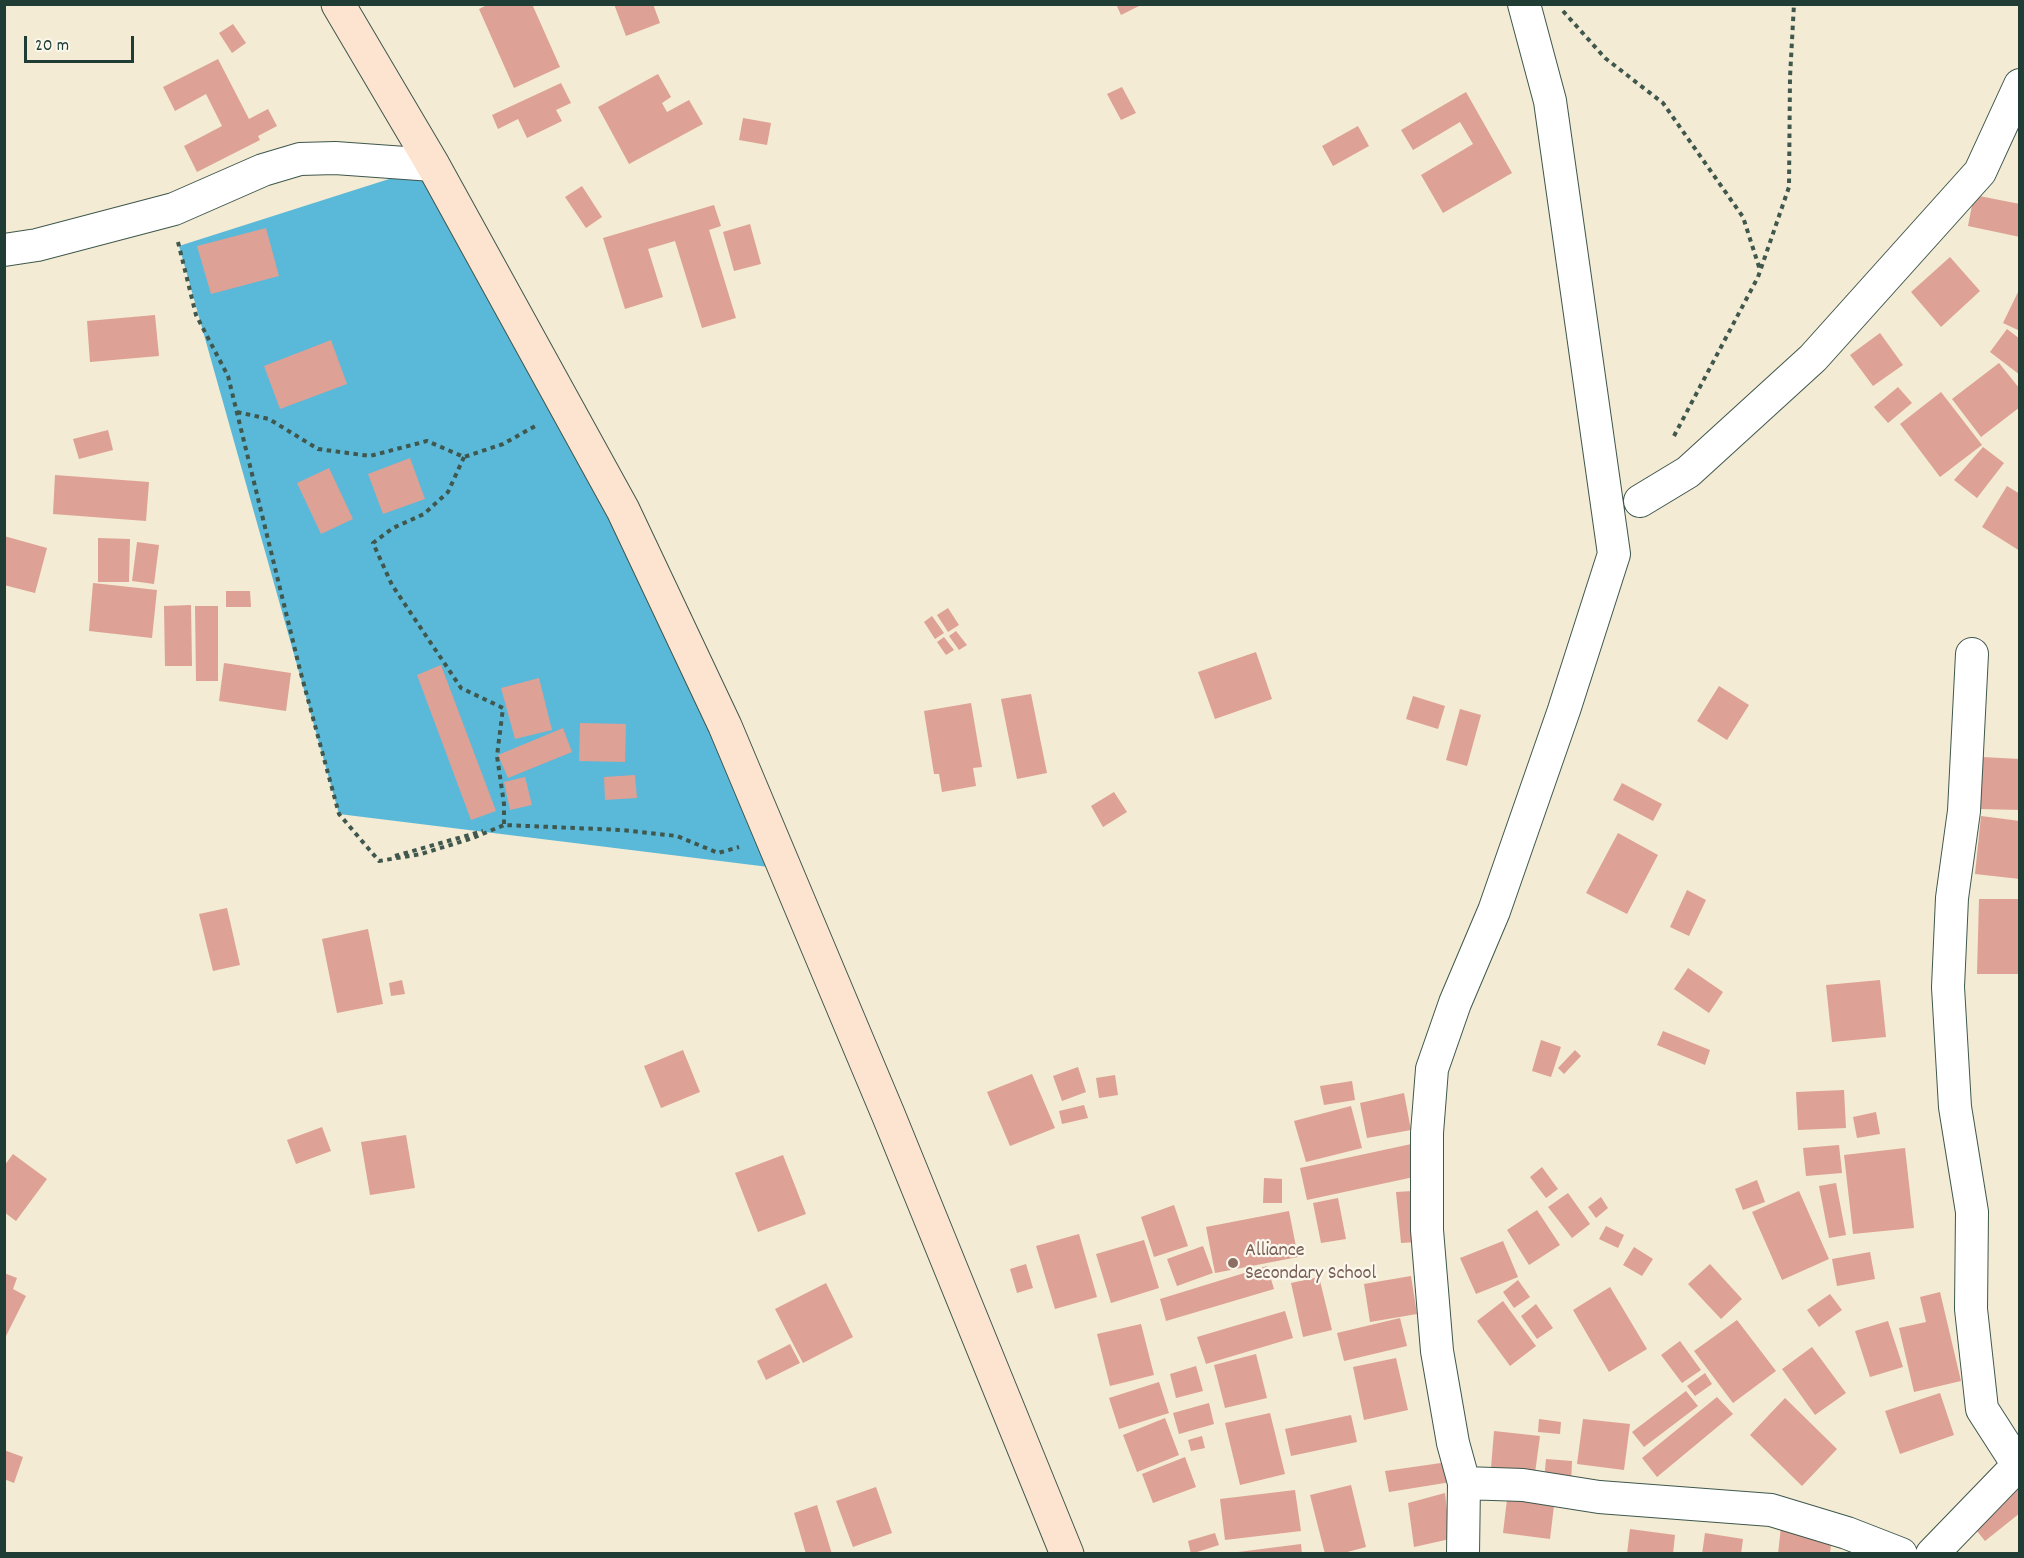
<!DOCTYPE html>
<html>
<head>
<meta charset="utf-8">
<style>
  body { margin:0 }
  #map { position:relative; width:2024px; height:1558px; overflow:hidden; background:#f3ebd3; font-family:Dekko,sans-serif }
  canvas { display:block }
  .frame { position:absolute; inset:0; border:6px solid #1f3d34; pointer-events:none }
  .scale { position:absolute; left:24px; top:36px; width:110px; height:27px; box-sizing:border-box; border:3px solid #1f3d34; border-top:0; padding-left:8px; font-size:18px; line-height:21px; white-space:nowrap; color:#1f3d34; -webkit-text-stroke:4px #fbf7ec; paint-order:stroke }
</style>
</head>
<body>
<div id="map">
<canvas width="2024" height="1558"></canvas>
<div class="frame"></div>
<div class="scale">20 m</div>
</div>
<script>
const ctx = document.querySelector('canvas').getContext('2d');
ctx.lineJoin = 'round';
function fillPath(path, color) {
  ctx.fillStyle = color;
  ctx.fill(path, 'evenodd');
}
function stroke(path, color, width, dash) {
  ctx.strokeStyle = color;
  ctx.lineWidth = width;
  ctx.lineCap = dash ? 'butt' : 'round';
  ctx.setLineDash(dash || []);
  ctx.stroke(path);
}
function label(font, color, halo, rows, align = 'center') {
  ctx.font = font + ' Dekko,sans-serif';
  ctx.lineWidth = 4.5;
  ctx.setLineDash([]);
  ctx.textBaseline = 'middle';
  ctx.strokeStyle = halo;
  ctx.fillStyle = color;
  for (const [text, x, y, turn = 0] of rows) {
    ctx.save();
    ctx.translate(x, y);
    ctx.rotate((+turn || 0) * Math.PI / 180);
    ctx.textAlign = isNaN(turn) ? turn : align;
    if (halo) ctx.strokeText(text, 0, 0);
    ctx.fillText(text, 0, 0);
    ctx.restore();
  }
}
fillPath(new Path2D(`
  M 433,165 L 785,869 L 339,814 L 179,246 Z`), '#5ab8d9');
fillPath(new Path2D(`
  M 489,4 L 532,4 L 560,67 L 514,88 L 479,9 Z
  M 614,4 L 653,4 L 660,23 L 626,36 Z
  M 1116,4 L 1143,4 L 1121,15 Z
  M 233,24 L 246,43 L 232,53 L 219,33 Z
  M 218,59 L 249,119 L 268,109 L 277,126 L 258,136 L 260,140 L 197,172 L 184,146 L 222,126 L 206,94 L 175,111 L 163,87 Z
  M 658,74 L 671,97 L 662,103 L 667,112 L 689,100 L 703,124 L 629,164 L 598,107 Z
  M 561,83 L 571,103 L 556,110 L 562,121 L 527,138 L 518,119 L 498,129 L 492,115 Z
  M 1122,87 L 1136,113 L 1121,120 L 1107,94 Z
  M 1466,92 L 1512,173 L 1443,213 L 1421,175 L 1473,144 L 1460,122 L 1413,150 L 1401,130 Z
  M 743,118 L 771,123 L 767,145 L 739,140 Z
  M 1358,126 L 1369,146 L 1333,166 L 1322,146 Z
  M 582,186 L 602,217 L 586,228 L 565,197 Z
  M 1974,195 L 2020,204 L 2020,237 L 1968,226 Z
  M 714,205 L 721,226 L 709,230 L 736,318 L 702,328 L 675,241 L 648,249 L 663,297 L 625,309 L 603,238 Z
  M 750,224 L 761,264 L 734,271 L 723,232 Z
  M 266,228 L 279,276 L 211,294 L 197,246 Z
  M 1950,257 L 1980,291 L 1941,327 L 1911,292 Z
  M 2020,288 L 2020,331 L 2003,323 Z
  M 155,315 L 159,356 L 90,362 L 87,321 Z
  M 2007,329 L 2020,339 L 2020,375 L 1990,352 Z
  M 1880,333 L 1903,365 L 1873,386 L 1850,355 Z
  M 331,340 L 347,384 L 280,409 L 264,366 Z
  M 1999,363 L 2020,389 L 2020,407 L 1981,437 L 1952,399 Z
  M 1898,387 L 1912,403 L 1888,423 L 1874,407 Z
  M 1941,392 L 1982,445 L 1940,477 L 1900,424 Z
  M 108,430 L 113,450 L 79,459 L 73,439 Z
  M 1983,447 L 2004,463 L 1977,498 L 1954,480 Z
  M 410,458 L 425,499 L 383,514 L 368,474 Z
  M 329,468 L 353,519 L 321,534 L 297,483 Z
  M 55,475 L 149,482 L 146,521 L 53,514 Z
  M 2007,486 L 2020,494 L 2020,551 L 1982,527 Z
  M 4,536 L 47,548 L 35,593 L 4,585 Z
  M 98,538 L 130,539 L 129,582 L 98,582 Z
  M 137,542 L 159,545 L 154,584 L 132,581 Z
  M 93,583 L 157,590 L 152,638 L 89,631 Z
  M 226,591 L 250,591 L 251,607 L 226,607 Z
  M 191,605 L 192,666 L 165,666 L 164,606 Z
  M 195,606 L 218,606 L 218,681 L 196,681 Z
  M 948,608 L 959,625 L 948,632 L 937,615 Z
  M 932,616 L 944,633 L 935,639 L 924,622 Z
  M 956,631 L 967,645 L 959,650 L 949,636 Z
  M 944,637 L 954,650 L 946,655 L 937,642 Z
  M 1256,652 L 1272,699 L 1215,719 L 1198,672 Z
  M 224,663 L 291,673 L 286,711 L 219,701 Z
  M 441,665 L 496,811 L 471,820 L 417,675 Z
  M 539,678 L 552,730 L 515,739 L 501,688 Z
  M 1719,686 L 1749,705 L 1727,740 L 1697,721 Z
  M 1031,694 L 1047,773 L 1017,779 L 1001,699 Z
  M 1413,696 L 1445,706 L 1438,729 L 1406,719 Z
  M 971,703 L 982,767 L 973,768 L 976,786 L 942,792 L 939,774 L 934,774 L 924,711 Z
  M 1460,709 L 1481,715 L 1467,766 L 1446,760 Z
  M 580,723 L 626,724 L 625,762 L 579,761 Z
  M 563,728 L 572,752 L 508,778 L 498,755 Z
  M 1982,757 L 2020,759 L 2020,810 L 1980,809 Z
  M 635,775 L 637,798 L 605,800 L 604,777 Z
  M 525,777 L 532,805 L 510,810 L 504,782 Z
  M 1622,783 L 1662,804 L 1653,821 L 1613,800 Z
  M 1114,792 L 1127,812 L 1103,827 L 1091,806 Z
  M 1981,816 L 2020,821 L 2020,879 L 1975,874 Z
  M 1618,833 L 1658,855 L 1627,914 L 1586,893 Z
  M 1687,890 L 1706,900 L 1689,936 L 1670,927 Z
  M 1979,899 L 2020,899 L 2020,974 L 1977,974 Z
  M 227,908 L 240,965 L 213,971 L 199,914 Z
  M 368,929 L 383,1004 L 337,1013 L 322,939 Z
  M 1688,968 L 1723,992 L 1709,1013 L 1674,989 Z
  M 402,980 L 405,994 L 391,996 L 389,983 Z
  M 1880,980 L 1886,1037 L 1832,1042 L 1826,985 Z
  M 1663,1031 L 1710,1050 L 1705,1065 L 1657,1045 Z
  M 1541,1040 L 1561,1047 L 1551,1077 L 1532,1071 Z
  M 683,1050 L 700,1092 L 661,1108 L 644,1066 Z
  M 1575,1050 L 1581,1056 L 1564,1074 L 1558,1068 Z
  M 1078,1067 L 1086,1092 L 1062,1101 L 1053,1076 Z
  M 1032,1074 L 1055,1128 L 1010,1146 L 987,1092 Z
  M 1115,1075 L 1118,1095 L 1099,1098 L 1096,1078 Z
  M 1352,1081 L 1355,1100 L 1324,1105 L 1320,1086 Z
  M 1844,1090 L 1846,1128 L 1798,1130 L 1796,1092 Z
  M 1404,1093 L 1411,1130 L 1367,1138 L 1360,1103 Z
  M 1084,1105 L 1088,1118 L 1062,1124 L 1059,1111 Z
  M 1351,1106 L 1362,1148 L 1306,1162 L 1294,1121 Z
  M 1876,1112 L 1880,1134 L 1857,1138 L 1853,1117 Z
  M 322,1127 L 331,1151 L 296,1164 L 287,1140 Z
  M 406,1135 L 415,1188 L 370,1195 L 361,1142 Z
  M 1416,1143 L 1423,1175 L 1307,1200 L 1300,1168 Z
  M 1839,1145 L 1842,1173 L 1806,1176 L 1803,1148 Z
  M 1905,1148 L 1914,1228 L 1853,1234 L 1844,1155 Z
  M 13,1154 L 47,1179 L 16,1221 L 4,1212 L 4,1166 Z
  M 783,1155 L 806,1214 L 758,1232 L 735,1173 Z
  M 1542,1167 L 1558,1189 L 1546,1198 L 1530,1177 Z
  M 1264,1178 L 1282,1179 L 1282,1203 L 1263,1203 Z
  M 1757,1180 L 1765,1202 L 1743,1210 L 1735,1189 Z
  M 1836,1183 L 1846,1235 L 1829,1238 L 1819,1186 Z
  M 1413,1191 L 1418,1242 L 1401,1243 L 1396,1192 Z
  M 1799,1191 L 1829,1259 L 1782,1280 L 1752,1212 Z
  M 1568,1193 L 1590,1224 L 1572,1238 L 1548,1207 Z
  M 1601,1197 L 1608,1208 L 1596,1218 L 1588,1207 Z
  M 1338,1198 L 1346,1239 L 1321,1243 L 1313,1203 Z
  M 1174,1205 L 1188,1246 L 1154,1257 L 1141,1217 Z
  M 1537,1210 L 1560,1245 L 1529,1265 L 1507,1230 Z
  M 1289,1211 L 1298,1257 L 1215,1273 L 1206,1227 Z
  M 1606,1226 L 1624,1235 L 1618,1248 L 1599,1239 Z
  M 1079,1234 L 1097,1297 L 1055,1309 L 1036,1246 Z
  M 1144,1240 L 1159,1288 L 1111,1303 L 1096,1254 Z
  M 1503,1241 L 1518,1277 L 1476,1294 L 1460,1258 Z
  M 1203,1246 L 1213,1273 L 1177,1286 L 1167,1259 Z
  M 1634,1247 L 1653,1259 L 1642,1276 L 1623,1265 Z
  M 1870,1252 L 1875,1279 L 1837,1286 L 1832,1259 Z
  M 1026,1264 L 1033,1288 L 1017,1293 L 1010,1269 Z
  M 1710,1264 L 1742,1299 L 1721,1319 L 1688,1284 Z
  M 1267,1266 L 1274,1289 L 1166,1321 L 1160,1299 Z
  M 4,1273 L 17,1278 L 13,1289 L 26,1296 L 6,1336 L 4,1335 Z
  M 1411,1276 L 1417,1314 L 1370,1322 L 1364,1284 Z
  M 1319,1277 L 1332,1330 L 1303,1337 L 1291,1283 Z
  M 1518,1280 L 1530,1297 L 1514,1308 L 1503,1292 Z
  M 826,1283 L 853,1337 L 803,1363 L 775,1309 Z
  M 1610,1287 L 1647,1349 L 1609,1372 L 1573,1310 Z
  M 1940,1292 L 1961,1381 L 1914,1392 L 1899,1328 L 1926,1322 L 1920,1297 Z
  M 1830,1294 L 1842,1310 L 1819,1327 L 1807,1310 Z
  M 1503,1301 L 1536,1346 L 1510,1366 L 1477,1321 Z
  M 1536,1304 L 1553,1328 L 1537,1339 L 1521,1316 Z
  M 1285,1311 L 1293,1338 L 1206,1364 L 1197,1337 Z
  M 1400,1318 L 1407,1346 L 1344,1361 L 1337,1333 Z
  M 1737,1320 L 1776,1371 L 1733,1403 L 1694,1351 Z
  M 1888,1321 L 1903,1367 L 1870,1377 L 1855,1331 Z
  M 1141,1324 L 1154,1375 L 1110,1386 L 1097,1334 Z
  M 1680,1341 L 1701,1370 L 1682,1383 L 1661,1355 Z
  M 790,1344 L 800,1363 L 766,1380 L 757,1361 Z
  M 1812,1347 L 1846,1393 L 1815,1415 L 1782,1369 Z
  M 1256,1354 L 1267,1398 L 1225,1408 L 1214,1365 Z
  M 1396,1358 L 1408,1410 L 1364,1420 L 1353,1367 Z
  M 1196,1366 L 1203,1391 L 1176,1398 L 1170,1374 Z
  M 1705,1373 L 1712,1384 L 1695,1396 L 1687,1386 Z
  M 1159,1382 L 1169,1413 L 1119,1429 L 1109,1398 Z
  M 1686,1391 L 1698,1406 L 1644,1447 L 1632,1432 Z
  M 1940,1393 L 1954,1435 L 1900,1454 L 1885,1411 Z
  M 1717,1397 L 1733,1414 L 1657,1477 L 1642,1458 Z
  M 1785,1398 L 1837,1449 L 1802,1486 L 1750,1435 Z
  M 1209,1403 L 1214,1424 L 1179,1434 L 1173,1413 Z
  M 1270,1413 L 1285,1474 L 1240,1485 L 1225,1423 Z
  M 1351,1415 L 1357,1442 L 1291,1456 L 1285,1429 Z
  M 1165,1418 L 1179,1455 L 1137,1472 L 1123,1435 Z
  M 1539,1419 L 1561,1422 L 1560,1434 L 1538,1432 Z
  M 1583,1419 L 1630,1424 L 1624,1470 L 1577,1464 Z
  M 1494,1431 L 1540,1436 L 1535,1473 L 1491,1468 Z
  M 1202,1436 L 1205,1448 L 1191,1451 L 1188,1440 Z
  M 4,1450 L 23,1457 L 14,1483 L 4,1479 Z
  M 1185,1457 L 1196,1487 L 1153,1503 L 1142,1474 Z
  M 1546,1459 L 1572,1461 L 1571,1484 L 1544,1481 Z
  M 1448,1462 L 1451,1482 L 1389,1492 L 1385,1471 Z
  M 2020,1479 L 2020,1513 L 1985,1541 L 1969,1521 Z
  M 1351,1485 L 1366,1547 L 1340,1554 L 1325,1554 L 1310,1495 Z
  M 876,1487 L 892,1533 L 853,1547 L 836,1501 Z
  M 1295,1490 L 1301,1531 L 1225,1540 L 1220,1499 Z
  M 1508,1491 L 1555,1497 L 1550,1539 L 1503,1533 Z
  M 1445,1493 L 1450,1539 L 1414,1547 L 1408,1503 Z
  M 817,1505 L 832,1554 L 806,1554 L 794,1513 Z
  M 1781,1527 L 1832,1534 L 1830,1554 L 1778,1554 Z
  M 1630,1529 L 1675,1535 L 1673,1554 L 1627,1554 Z
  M 1215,1533 L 1219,1545 L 1191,1554 L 1188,1541 Z
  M 1705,1533 L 1743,1539 L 1741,1554 L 1702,1554 Z
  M 1301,1544 L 1302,1554 L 1238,1554 L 1238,1552 Z`), '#dda195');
const minor = new Path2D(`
  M 4,250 L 37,245 L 174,209 L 263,170 L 300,159 L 335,158 L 433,165
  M 1640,501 L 1688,472 L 1813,358 L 1980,172 L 2020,85
  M 1972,654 L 1964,811 L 1952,898 L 1948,987 L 1955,1107 L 1972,1212 L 1971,1309 L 1982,1409 L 2018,1465
  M 1464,1483 L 1523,1485 L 1599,1497 L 1771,1510 L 1847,1533 L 1901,1554
  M 1463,1554 L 1464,1483 L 1453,1443 L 1437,1351 L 1427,1230 L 1427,1133 L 1432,1069 L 1455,1003 L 1494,911 L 1564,710 L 1614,554 L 1550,101 L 1524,4
  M 1932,1554 L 2020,1463`);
const secondary = new Path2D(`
  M 338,4 L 433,165 L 623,510 L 725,726 L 888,1114 L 1067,1554`);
stroke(minor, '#3f574c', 34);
stroke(secondary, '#3f574c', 35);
stroke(new Path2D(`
  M 1563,11 L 1605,58 L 1663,103 L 1743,217 L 1760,270
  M 178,242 L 196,315 L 228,376 L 300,670 L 339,814 L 379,861 L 421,854 L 473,838 L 504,825
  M 237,412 L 269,419 L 318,449 L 370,456 L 427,441 L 464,457 L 503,444 L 537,425
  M 1674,436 L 1758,277 L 1789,187 L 1790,77 L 1794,4
  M 464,457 L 448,492 L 424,514 L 393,528 L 373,543 L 392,585 L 461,688 L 503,708 L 497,756 L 504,804 L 504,825 L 622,830 L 677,836 L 718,853 L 739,847
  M 395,856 L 483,831`), '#3f574c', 4, [4.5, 4.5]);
stroke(minor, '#fff', 32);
stroke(secondary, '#fde4d0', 33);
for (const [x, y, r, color] of [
  [1233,1263,6,"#8d6e63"]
]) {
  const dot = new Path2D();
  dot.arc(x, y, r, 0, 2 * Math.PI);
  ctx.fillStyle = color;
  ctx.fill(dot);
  stroke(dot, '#fbf7ec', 2);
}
label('20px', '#785e54', '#fbf7ec', [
  ["Alliance",1245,1252],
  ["Secondary School",1245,1275]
], 'left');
</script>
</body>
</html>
